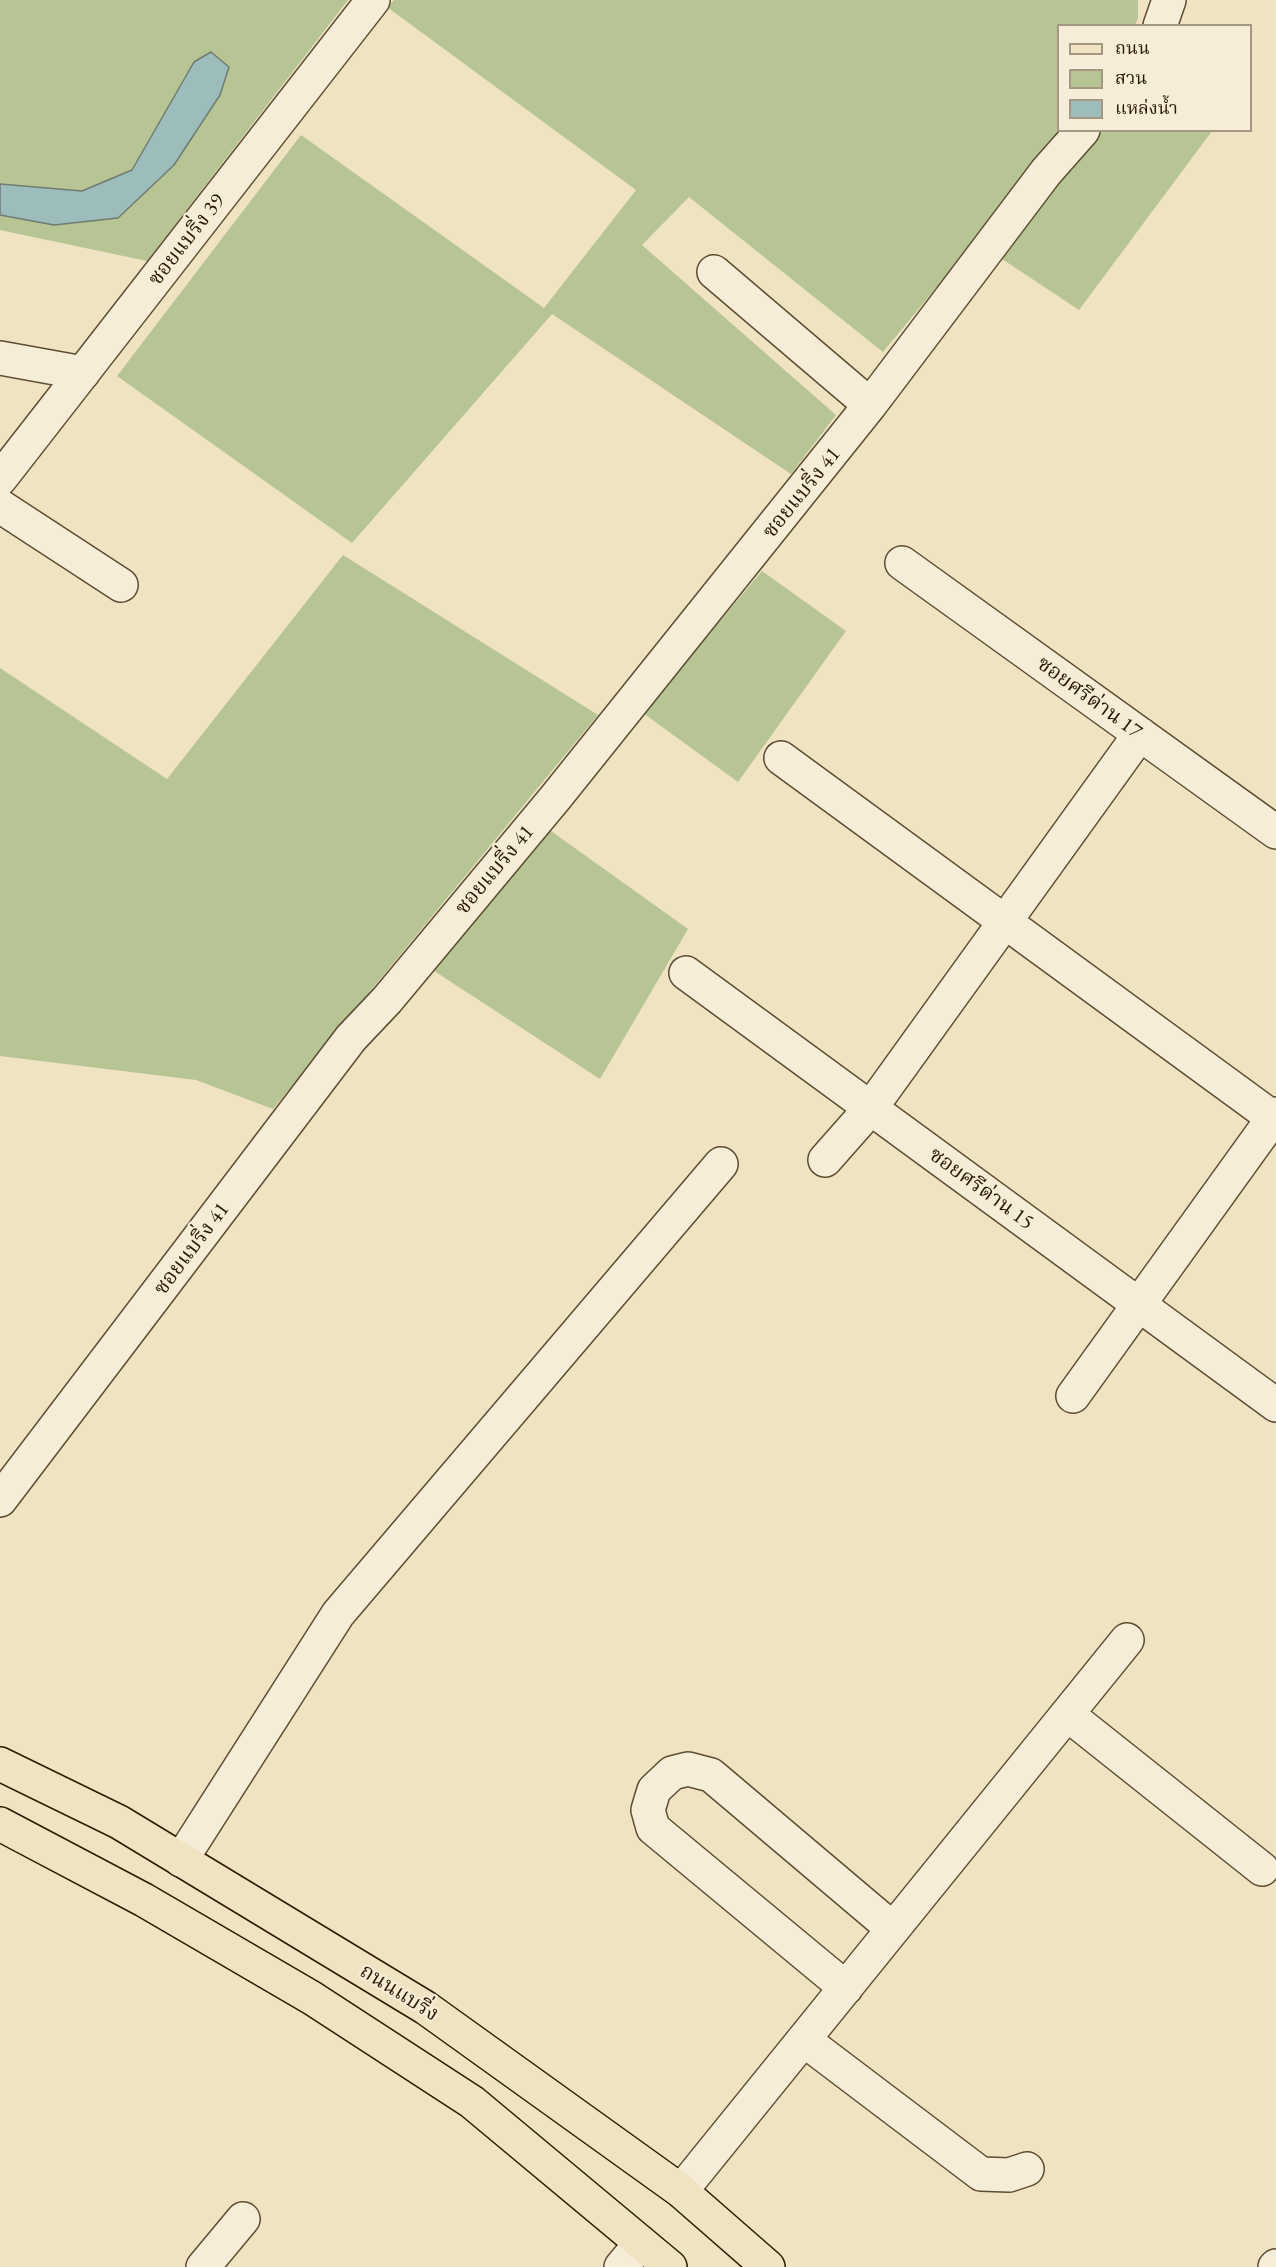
<!DOCTYPE html>
<html>
<head>
<meta charset="utf-8">
<style>
  body { margin:0 }
  #map { position:relative; width:1276px; height:2267px; overflow:hidden; background:#efe3c1; font-family:"EB Garamond","Noto Serif Thai",serif }
  canvas { display:block }
  .legend { position:absolute; left:1057px; top:24px; width:195px; height:108px; box-sizing:border-box; background:#f5edd7; border:2px solid #a59882; margin:0; padding:8px 10px; list-style:none; font-size:18px; color:#2c1902 }
  .legend li { display:flex; align-items:center; gap:12px; height:30px }
  .legend b { width:30px; border:2px solid #a59882 }
</style>
</head>
<body>
<div id="map">
<canvas width="1276" height="2267"></canvas>
<ul class="legend">
<li><b style="height:8px;background:#efe3c1"></b>ถนน</li>
<li><b style="height:16px;background:#b7c494"></b>สวน</li>
<li><b style="height:16px;background:#9dbcbc"></b>แหล่งน้ำ</li>
</ul>
</div>
<script>
const ctx = document.querySelector('canvas').getContext('2d');
ctx.lineJoin = 'round';
function fillPath(path, color) {
  ctx.fillStyle = color;
  ctx.fill(path, 'evenodd');
}
function stroke(path, color, width, dash) {
  ctx.strokeStyle = color;
  ctx.lineWidth = width;
  ctx.lineCap = dash ? 'butt' : 'round';
  ctx.setLineDash(dash || []);
  ctx.stroke(path);
}
function label(font, color, halo, rows, align = 'center') {
  ctx.font = font + ' "EB Garamond","Noto Serif Thai",serif';
  ctx.lineWidth = 4.5;
  ctx.setLineDash([]);
  ctx.textBaseline = 'middle';
  ctx.strokeStyle = halo;
  ctx.fillStyle = color;
  for (const [text, x, y, turn = 0] of rows) {
    ctx.save();
    ctx.translate(x, y);
    ctx.rotate((+turn || 0) * Math.PI / 180);
    ctx.textAlign = isNaN(turn) ? turn : align;
    if (halo) ctx.strokeText(text, 0, 0);
    ctx.fillText(text, 0, 0);
    ctx.restore();
  }
}
fillPath(new Path2D(`
  M 0,0 L 348,0 L 147,261 L 0,230 L 0,215 L 54,225 L 118,217 L 194,62 L 132,170 L 82,191 L 0,184 Z
  M 394,0 L 1138,0 L 1138,18 L 1135,25 L 1058,26 L 1058,130 L 1066,131 L 883,352 L 689,197 L 642,245 L 836,415 L 791,474 L 552,314 L 352,543 L 117,376 L 301,135 L 544,308 L 636,190 L 387,7 Z
  M 1092,131 L 1212,131 L 1079,310 L 996,255 Z
  M 343,555 L 598,715 L 273,1109 L 196,1080 L 0,1056 L 0,668 L 167,779 Z
  M 762,571 L 846,631 L 738,782 L 643,713 Z
  M 544,826 L 688,929 L 600,1079 L 425,965 Z`), '#b7c494');
const water = new Path2D(`
  M 211,52 L 229,67 L 220,95 L 174,165 L 118,218 L 54,225 L 0,215 L 0,184 L 82,191 L 132,170 L 194,62 Z`);
fillPath(water, '#9dbcbc');
stroke(water, '#707b72', 1.5);
const minor = new Path2D(`
  M 1160,26 L 1169,0
  M 0,358 L 83,373
  M 870,405 L 1046,172 L 1083,130
  M 0,479 L 373,0
  M 0,506 L 121,585
  M 902,563 L 1276,832
  M 781,758 L 1276,1120
  M 686,973 L 1276,1405
  M 825,1160 L 870,1109 L 1140,734
  M 1073,1396 L 1276,1114
  M 0,1500 L 351,1038 L 387,1000 L 556,797 L 870,405 L 714,272
  M 1067,1714 L 1262,1869
  M 181,1860 L 338,1614 L 721,1164
  M 846,1988 L 653,1828 L 648,1810 L 654,1790 L 672,1773 L 688,1769 L 711,1775 L 893,1929
  M 804,2040 L 981,2174 L 1009,2175 L 1027,2169
  M 681,2191 L 1127,1640
  M 203,2267 L 243,2219
  M 621,2267 L 641,2243
  M 1275,2267 L 1276,2266`);
const major = new Path2D(`
  M 0,1764 L 119,1822 L 426,2008 L 681,2191 L 768,2267
  M 0,1824 L 144,1900 L 312,1998 L 472,2102 L 670,2267`);
stroke(minor, '#5d4c32', 36);
stroke(major, '#2c1902', 36);
stroke(minor, '#f5edd7', 33);
stroke(major, '#efe3c1', 33);
label('21px', '#2c1902', '#f5edd7', [
  ["ซอยแบริ่ง 39",187,240,-52],
  ["ซอยแบริ่ง 41",802,493,-51],
  ["ซอยศรีด่าน 17",1089,698,36],
  ["ซอยแบริ่ง 41",495,870,-50],
  ["ซอยศรีด่าน 15",981,1189,36],
  ["ซอยแบริ่ง 41",192,1249,-53],
  ["ถนนแบริ่ง",399,1993,32]
]);
</script>
</body>
</html>
